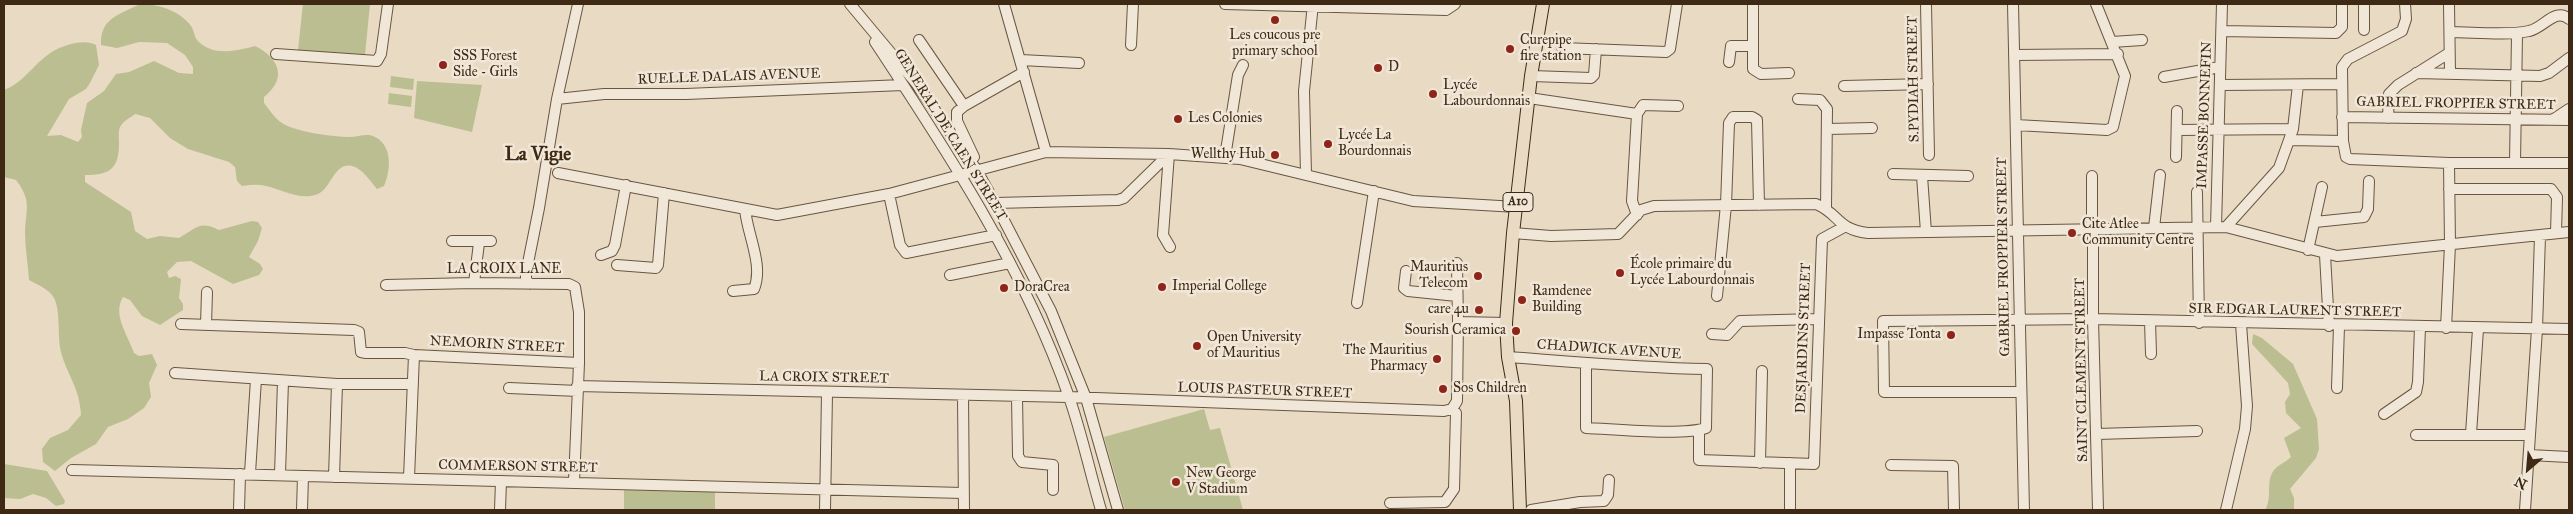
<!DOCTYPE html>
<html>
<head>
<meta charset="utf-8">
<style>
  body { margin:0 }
  #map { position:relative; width:2573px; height:514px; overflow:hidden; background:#e9dac3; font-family:"IM FELL Great Primer",serif }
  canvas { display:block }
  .frame { position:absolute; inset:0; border:5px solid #3e2a14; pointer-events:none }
  .north { position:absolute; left:2503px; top:444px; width:50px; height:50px; -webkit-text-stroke:4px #f1e7d8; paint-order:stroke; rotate:207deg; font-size:14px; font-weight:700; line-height:20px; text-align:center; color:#3e2a14 }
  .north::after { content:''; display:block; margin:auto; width:18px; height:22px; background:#3e2a14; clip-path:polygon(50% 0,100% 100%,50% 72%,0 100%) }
</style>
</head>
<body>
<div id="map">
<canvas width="2573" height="514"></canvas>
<div class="frame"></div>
<div class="north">N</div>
</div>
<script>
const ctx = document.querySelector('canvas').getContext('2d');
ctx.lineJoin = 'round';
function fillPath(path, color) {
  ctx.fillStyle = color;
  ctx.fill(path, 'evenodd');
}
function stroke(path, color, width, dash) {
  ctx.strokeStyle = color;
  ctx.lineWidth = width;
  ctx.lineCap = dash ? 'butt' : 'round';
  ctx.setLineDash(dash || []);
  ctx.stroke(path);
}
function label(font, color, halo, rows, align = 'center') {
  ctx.font = font + ' "IM FELL Great Primer",serif';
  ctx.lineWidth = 5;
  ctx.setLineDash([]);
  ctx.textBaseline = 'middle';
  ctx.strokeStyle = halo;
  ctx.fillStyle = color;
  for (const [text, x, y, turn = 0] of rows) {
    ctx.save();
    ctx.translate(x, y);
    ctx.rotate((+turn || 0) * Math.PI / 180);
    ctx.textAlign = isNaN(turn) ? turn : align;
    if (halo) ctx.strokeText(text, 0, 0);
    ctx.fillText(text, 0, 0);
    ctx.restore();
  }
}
fillPath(new Path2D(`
  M 140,4 C 158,4 179,10 191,26 C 194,30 194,36 197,40 C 212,57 236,51 255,46 C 279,58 288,78 264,97 L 264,103 C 269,109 275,119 282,123 C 296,132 334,137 350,137 C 357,137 366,133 373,136 C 393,144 391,170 384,186 L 377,189 C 371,182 362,168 352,166 C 334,162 331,189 318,194 C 300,201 283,190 266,186 C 258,184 250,185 242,186 L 237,181 L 235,167 L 229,162 L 188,149 L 170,138 L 150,118 L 135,114 C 130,118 123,121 120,127 C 118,132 119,138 119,143 C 119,169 110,175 85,175 L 85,182 L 131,212 L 135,231 L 147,239 L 160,236 L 179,238 C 196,228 200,220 219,230 L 252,221 L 258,222 L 262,228 L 258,241 L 249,257 L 260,264 L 263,269 L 259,275 L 233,284 L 191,261 L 177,262 L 167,272 L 169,278 L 175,276 L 181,279 L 179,298 L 183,304 L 183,310 L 160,325 L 142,316 L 130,300 L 123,297 C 112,315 128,335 134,353 L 139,356 L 152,354 L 157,365 L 149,383 L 151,397 L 144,408 L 128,419 L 108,427 L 96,444 L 71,458 L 55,471 L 43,462 L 42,449 L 50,438 L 68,430 L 81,415 C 80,388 67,375 61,352 C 57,337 61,311 54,298 C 49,289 38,285 29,280 C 28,264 25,248 25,232 C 26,209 32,201 16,180 L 4,177 L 4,90 C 23,83 33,65 49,54 C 59,46 84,38 96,45 L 99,65 L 90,83 L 86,89 L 69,99 L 47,136 L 61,135 L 78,142 L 82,137 L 81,130 L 87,103 L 104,91 L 116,74 L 129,72 L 154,61 L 179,73 L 193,74 L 193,67 L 185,55 L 167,43 L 139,42 L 117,48 L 101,45 C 100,18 119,15 140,4 Z
  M 303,4 L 370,4 L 365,55 L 298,50 Z
  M 391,76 L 414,79 L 413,90 L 390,87 Z
  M 417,81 L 482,85 L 472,132 L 414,118 Z
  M 389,93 L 412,96 L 411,107 L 388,104 Z
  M 2253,334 L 2262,338 L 2293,364 L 2317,419 L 2319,449 L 2316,458 L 2290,489 L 2294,498 L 2294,510 L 2265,510 C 2273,498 2265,481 2274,470 C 2278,465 2286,462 2291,457 L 2284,438 L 2301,428 L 2286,413 L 2285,402 L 2290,394 L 2288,383 L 2252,344 Z
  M 1204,409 L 1210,430 L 1220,428 L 1243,510 L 1125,510 L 1104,437 Z
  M 4,464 L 47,471 L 65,501 L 64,504 L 56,506 L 46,498 L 33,494 L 20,499 L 4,498 Z
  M 624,490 L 715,492 L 715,510 L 624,510 Z`), '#bbbe90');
const minor = new Path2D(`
  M 850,4 L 916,83 L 976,169 L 995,203 L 1051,311 L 1086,398 L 1118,510
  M 1004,4 L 1046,152
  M 1225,4 L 1446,10 L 1455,4
  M 1753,4 L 1753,69 L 1761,74 L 1789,73
  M 1926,4 L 1929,155
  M 2013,4 L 2024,510
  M 2405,4 L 2406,19 L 2402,31 L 2348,59 L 2342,67 L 2343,141 L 2346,157 L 2350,159 L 2449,163 L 2569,163
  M 2449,4 L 2450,73
  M 2364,30 L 2364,4
  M 2222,31 L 2336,33 L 2342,27 L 2342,4
  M 2450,32 C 2473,32 2507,36 2529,31 C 2544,28 2555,7 2569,19
  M 919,40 L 964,106
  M 875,42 C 949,154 1024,268 1069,397 C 1082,434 1090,473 1101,510
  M 2112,42 L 2142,40
  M 1131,45 L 1133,4
  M 1562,48 L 1666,52 L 1670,49 L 1677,4
  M 276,54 L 377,61 L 381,54 L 388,4
  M 2014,55 L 2118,54
  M 1021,60 L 1079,63
  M 1729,62 L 1731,46 L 1753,46
  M 2416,73 L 2540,76 L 2549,73 L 2569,58
  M 1531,76 L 1591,78 L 1594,75 L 1596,49
  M 2164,77 L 2220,67
  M 2220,85 L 2341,84
  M 1844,86 L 1928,84
  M 1529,98 L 1637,114 L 1632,201 L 1637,215
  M 557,99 L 604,94 L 686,94 L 903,85
  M 1798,99 L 1820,100 L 1827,109 L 1826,208
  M 1637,114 L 1643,105 L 1678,106
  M 2342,117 L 2569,120
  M 2388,118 L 2389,94 L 2398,85 L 2449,53
  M 2554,119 L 2569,109
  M 2016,125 L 2107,130 L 2113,127 L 2125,76 L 2096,4
  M 1827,129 L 1872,128
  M 2177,130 L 2293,129
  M 2290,140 L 2343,141
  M 1169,154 L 1163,235 L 1170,247
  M 974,157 L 957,121 L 957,112 L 964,106 L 1024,72
  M 1225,157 L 1238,75 L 1243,65
  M 2176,157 L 2177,111
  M 2515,163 L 2517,34
  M 558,173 L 777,215 L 889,194 L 1046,152 L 1169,154 L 1240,159 L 1413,201 L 1517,207
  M 1306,174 L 1304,91 L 1313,4
  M 1893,174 L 1968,176
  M 1922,176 L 1926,232
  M 2449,189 L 2551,189 L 2557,197 L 2556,233
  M 2197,192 L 2199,323
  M 889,194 L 900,245 L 906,253 L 996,235
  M 995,203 L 1118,200 L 1124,198 L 1169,154
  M 2315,222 L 2364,217 L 2368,209 L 2369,181
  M 2216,227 L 2222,4
  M 2226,227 L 2279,168 L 2293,129 L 2298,85
  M 2154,228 L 2160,175
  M 2092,230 L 2092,176
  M 2093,230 L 2093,319 L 2098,510
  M 1513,233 L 1551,236 L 1618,234 L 1641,210 L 1654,206 L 1816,204 C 1840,214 1836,229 1868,233 L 2226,227 L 2337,256 L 2569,232
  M 452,241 L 491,241
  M 2308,250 L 2322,187
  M 601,255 L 612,251 L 615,245 L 626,185
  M 2325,255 L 2329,326
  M 1457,263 L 1458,322
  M 617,265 L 656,268 L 658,265 L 664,193
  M 1406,271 L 1404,288 L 1408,291 L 1457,296
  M 950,275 L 1010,263
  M 474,283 L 479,243
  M 530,284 L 526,280 L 526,273 L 539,208 L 557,99 L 578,4
  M 386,285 L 474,283 L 569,284 L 575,287 L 579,312 L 579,363 L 574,482
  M 733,291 L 754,289 C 764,265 747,234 745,209
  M 1717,296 L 1726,205 L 1729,123 L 1733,117 L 1752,117 L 1757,120 L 1759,205
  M 1357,303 L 1374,191
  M 2150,321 L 2151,354
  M 181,324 L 354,330 L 359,332 L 361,352 L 366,353 L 405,353 L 414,355 L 579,363
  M 206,325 L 207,292
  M 2446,328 L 2450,245 L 2449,163
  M 1712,334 L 1727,335 L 1740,321 L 1818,319
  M 1508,357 C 1575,362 1641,368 1707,369 L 1706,428 C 1682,436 1614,429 1586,428 L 1586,363
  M 175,373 L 337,384 L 413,384
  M 577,386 L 1069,397 L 1444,411 L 1452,409 L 1457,401 L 1458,322 L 1506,323
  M 509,388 L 578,391
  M 2337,388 L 2339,326
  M 2021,392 L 1884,392 L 1883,321 L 2093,319 L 2569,329
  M 963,395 L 964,510
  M 1017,397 L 1018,456 L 1022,462 L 1053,465 L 1053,490
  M 2384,414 L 2416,392 L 2418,382 L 2420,327
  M 1699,430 L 1699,460 L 1814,464 L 1822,239 L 1844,227
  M 2097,434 L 2197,431
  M 2471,434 L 2478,329
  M 2416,435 L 2529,435
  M 2529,455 L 2569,457
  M 1760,463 L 1762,371
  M 1790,463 L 1790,510
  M 1891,465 L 1953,466 L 1954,510
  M 72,470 L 963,493
  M 250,473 L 256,379
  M 280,474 L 283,381
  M 334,477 L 337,384
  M 409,478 L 414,355
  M 1390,503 L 1445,502 L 1454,489 L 1456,413 L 1452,409
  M 239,510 L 240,474
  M 302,510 L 303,476
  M 500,510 L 501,481
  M 825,510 L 827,393
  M 1531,510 L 1580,502 L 1604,501 L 1608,495 L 1609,480
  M 2226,510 L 2245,429 L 2247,406 L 2241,324
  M 2525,510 L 2537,329 L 2540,236`);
const major = new Path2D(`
  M 1520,510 L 1516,401 L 1508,357 L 1506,323 L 1513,233 L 1531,76 L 1543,4`);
stroke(minor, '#695640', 12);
stroke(major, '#3e2a14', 14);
stroke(minor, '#f1e7d8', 10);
stroke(major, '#e9dac3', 12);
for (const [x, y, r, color] of [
  [1275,20,5,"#8f2418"],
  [1510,49,5,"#8f2418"],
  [443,65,5,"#8f2418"],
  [1378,68,5,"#8f2418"],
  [1433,94,5,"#8f2418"],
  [1178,119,5,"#8f2418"],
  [1328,144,5,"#8f2418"],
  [1275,155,5,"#8f2418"],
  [2072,233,5,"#8f2418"],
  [1620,273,5,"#8f2418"],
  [1478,276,5,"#8f2418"],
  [1162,287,5,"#8f2418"],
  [1004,288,5,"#8f2418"],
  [1522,300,5,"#8f2418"],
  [1479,310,5,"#8f2418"],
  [1516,331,5,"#8f2418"],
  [1951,335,5,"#8f2418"],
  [1197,346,5,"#8f2418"],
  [1437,359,5,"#8f2418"],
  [1443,389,5,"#8f2418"],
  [1176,482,5,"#8f2418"]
]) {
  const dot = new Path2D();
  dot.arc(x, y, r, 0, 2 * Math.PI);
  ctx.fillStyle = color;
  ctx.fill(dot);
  stroke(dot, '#f1e7d8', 2);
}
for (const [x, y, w] of [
  [1518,202,30]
]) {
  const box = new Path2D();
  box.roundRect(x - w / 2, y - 9.5, w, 19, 4);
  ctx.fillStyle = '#f1e7d8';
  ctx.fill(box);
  stroke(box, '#3e2a14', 1);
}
label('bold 12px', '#3e2a14', null, [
  ["A10",1518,202]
]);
label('14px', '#3e2a14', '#f1e7d8', [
  ["Les coucous pre",1275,36,"center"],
  ["primary school",1275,52,"center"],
  ["Curepipe",1520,41],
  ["fire station",1520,57],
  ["SSS Forest",453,57],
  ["Side - Girls",453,73],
  ["D",1388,68],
  ["Lycée",1443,86],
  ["Labourdonnais",1443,102],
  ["Les Colonies",1188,119],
  ["Lycée La",1338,136],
  ["Bourdonnais",1338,152],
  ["Wellthy Hub",1265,155,"right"],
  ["Cite Atlee",2082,225],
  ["Community Centre",2082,241],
  ["École primaire du",1630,265],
  ["Lycée Labourdonnais",1630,281],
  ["Mauritius",1468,268,"right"],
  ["Telecom",1468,284,"right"],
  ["Imperial College",1172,287],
  ["DoraCrea",1014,288],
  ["Ramdenee",1532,292],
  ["Building",1532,308],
  ["care 4u",1469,310,"right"],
  ["Sourish Ceramica",1506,331,"right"],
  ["Impasse Tonta",1941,335,"right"],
  ["Open University",1207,338],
  ["of Mauritius",1207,354],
  ["The Mauritius",1427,351,"right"],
  ["Pharmacy",1427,367,"right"],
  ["Sos Children",1453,389],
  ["New George",1186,474],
  ["V Stadium",1186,490]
], 'left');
label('14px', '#3e2a14', '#f1e7d8', [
  ["RUELLE DALAIS AVENUE",729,77,-2],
  ["S.PYDIAH STREET",1914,79,-91],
  ["GABRIEL FROPPIER STREET",2456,104,1],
  ["IMPASSE BONNEFIN",2205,115,-88],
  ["GENERAL DE CAEN STREET",950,135,58],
  ["GABRIEL FROPPIER STREET",2004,257,-91],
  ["LA CROIX LANE",504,270],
  ["SIR EDGAR LAURENT STREET",2295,311,1],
  ["DESJARDINS STREET",1804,338,-88],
  ["NEMORIN STREET",497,345,3],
  ["CHADWICK AVENUE",1609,350,4],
  ["SAINT CLEMENT STREET",2082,370,-91],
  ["LA CROIX STREET",824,378,1],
  ["LOUIS PASTEUR STREET",1265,391,2],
  ["COMMERSON STREET",518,467,1]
]);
label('bold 19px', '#3e2a14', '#f1e7d8', [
  ["La Vigie",538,155]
]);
</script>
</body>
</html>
